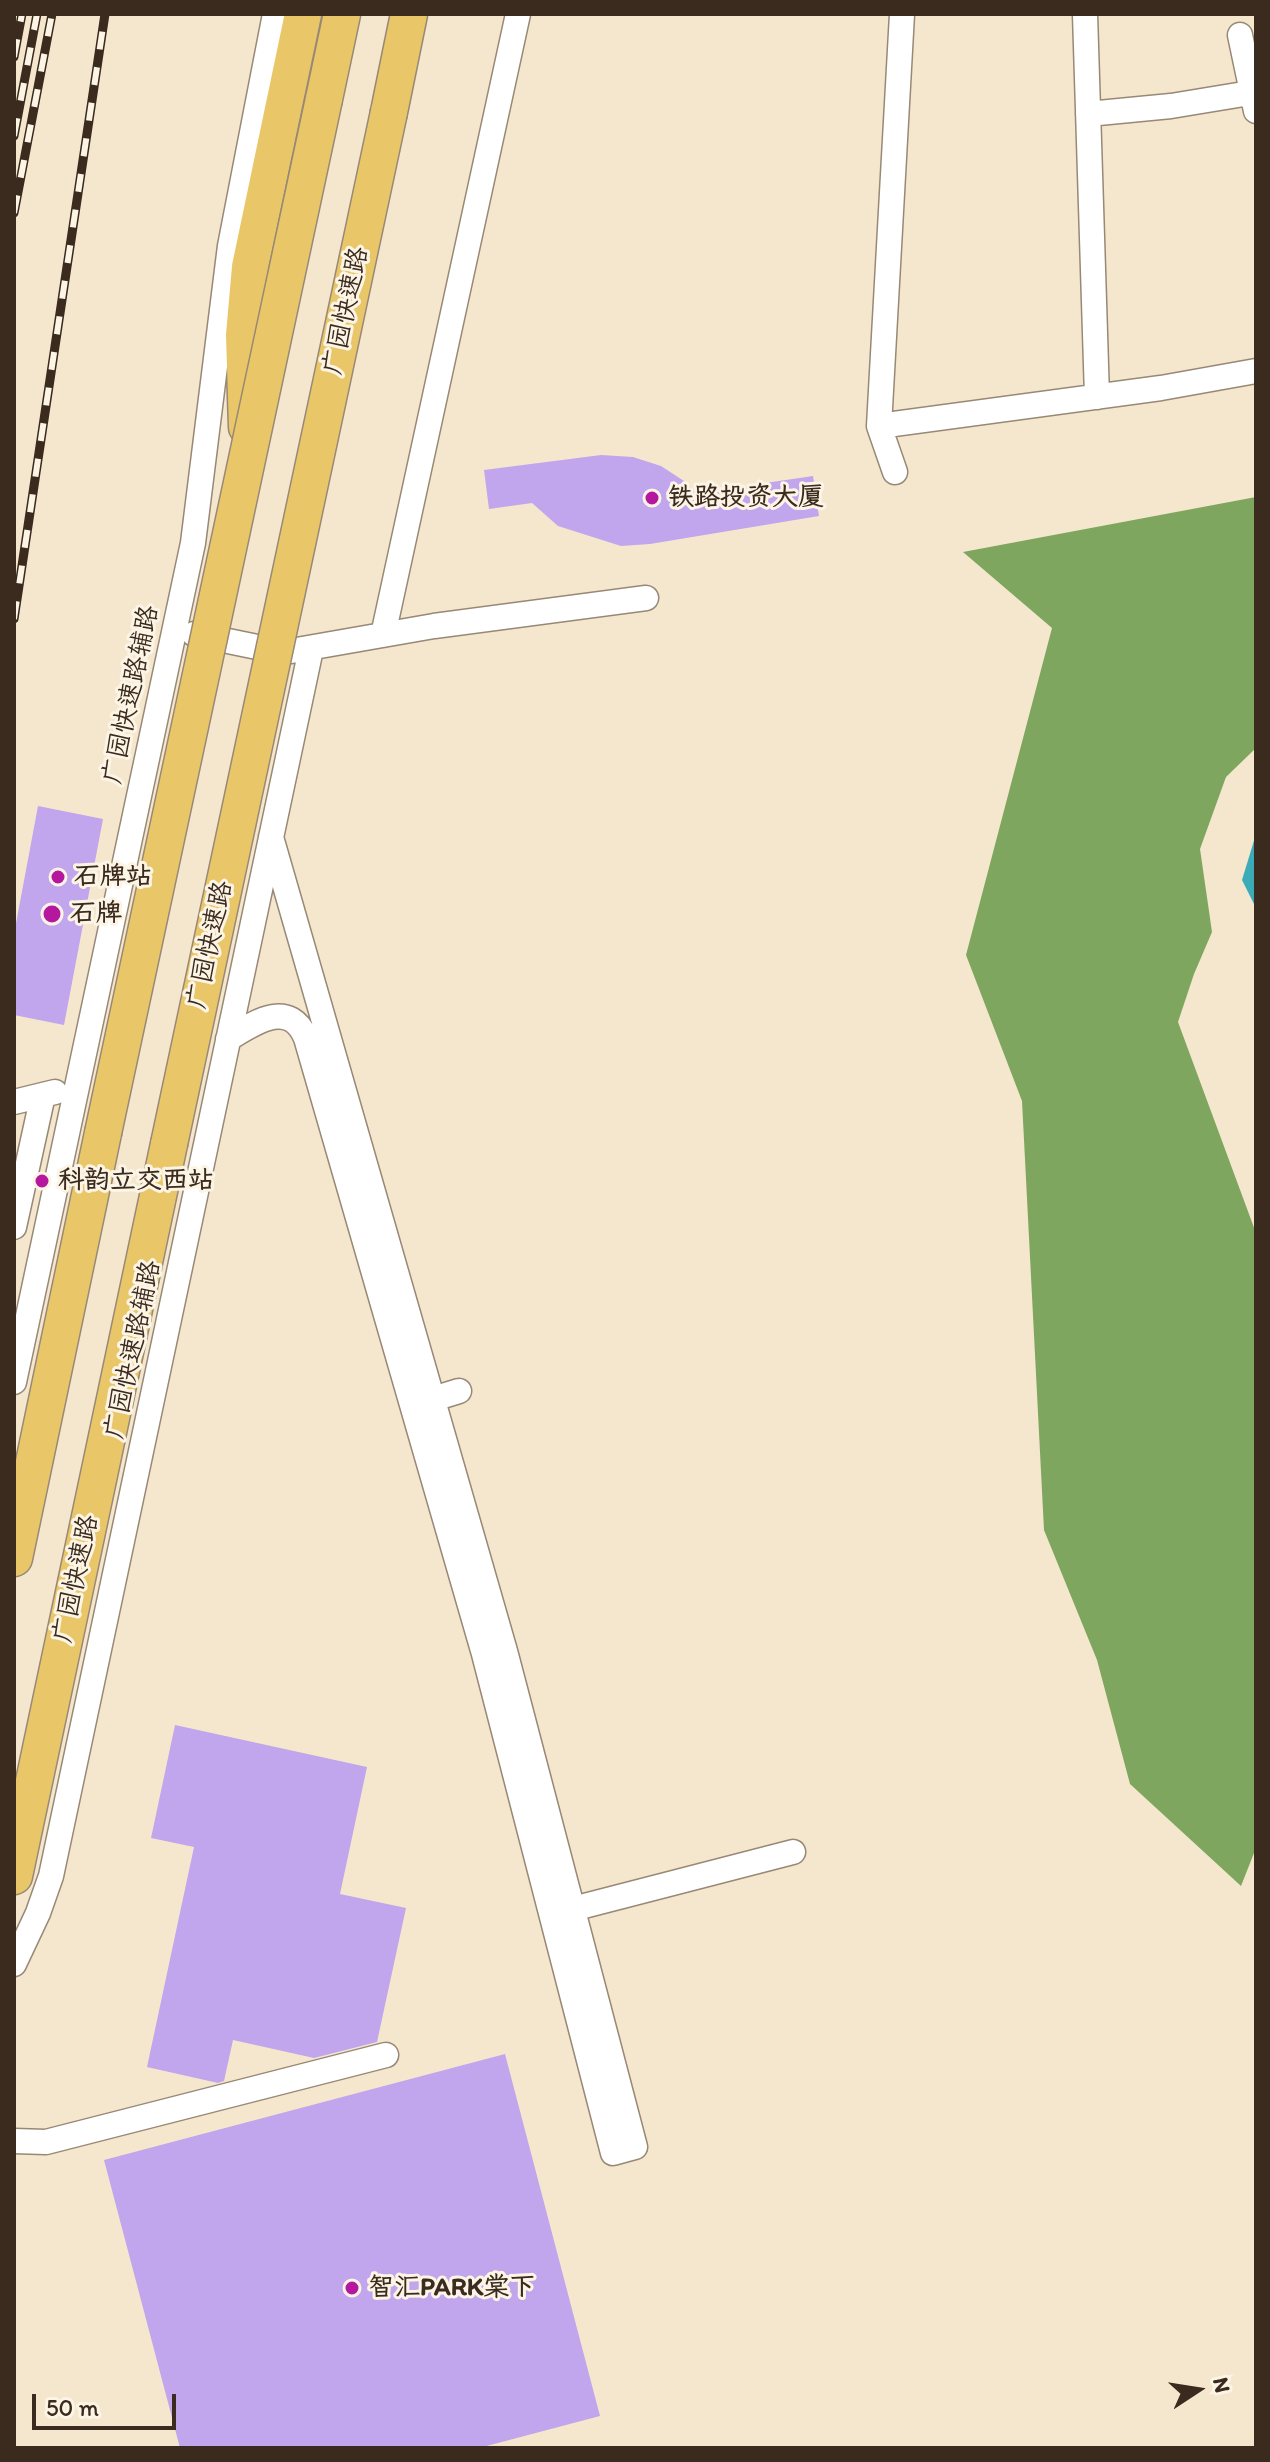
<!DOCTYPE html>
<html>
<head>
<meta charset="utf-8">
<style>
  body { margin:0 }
  #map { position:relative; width:1270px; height:2462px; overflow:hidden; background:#f5e7ce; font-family:Itim,sans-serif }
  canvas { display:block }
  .frame { position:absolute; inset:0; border:16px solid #3b2a1e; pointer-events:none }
  .north { position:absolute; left:1158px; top:2350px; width:80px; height:80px; -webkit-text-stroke:6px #fcf5e5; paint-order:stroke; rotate:78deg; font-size:22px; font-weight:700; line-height:32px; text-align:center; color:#3b2a1e }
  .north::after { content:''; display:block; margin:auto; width:28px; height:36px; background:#3b2a1e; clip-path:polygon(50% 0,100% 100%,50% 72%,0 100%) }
  .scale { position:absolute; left:32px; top:2394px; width:144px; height:36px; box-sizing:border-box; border:4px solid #3b2a1e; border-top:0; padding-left:10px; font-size:24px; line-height:28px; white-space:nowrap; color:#3b2a1e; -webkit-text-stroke:6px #fcf5e5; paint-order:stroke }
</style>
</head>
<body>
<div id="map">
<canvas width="1270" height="2462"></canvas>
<div class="frame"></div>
<div class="north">N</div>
<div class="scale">50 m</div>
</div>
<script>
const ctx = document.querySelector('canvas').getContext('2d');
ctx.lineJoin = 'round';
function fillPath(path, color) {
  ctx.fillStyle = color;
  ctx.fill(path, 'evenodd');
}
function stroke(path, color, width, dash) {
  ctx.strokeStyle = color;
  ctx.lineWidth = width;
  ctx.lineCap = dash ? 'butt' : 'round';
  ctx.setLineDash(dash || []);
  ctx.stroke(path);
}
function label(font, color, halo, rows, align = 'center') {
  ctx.font = font + ' Itim,"LXGW WenKai TC",sans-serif';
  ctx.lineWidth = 6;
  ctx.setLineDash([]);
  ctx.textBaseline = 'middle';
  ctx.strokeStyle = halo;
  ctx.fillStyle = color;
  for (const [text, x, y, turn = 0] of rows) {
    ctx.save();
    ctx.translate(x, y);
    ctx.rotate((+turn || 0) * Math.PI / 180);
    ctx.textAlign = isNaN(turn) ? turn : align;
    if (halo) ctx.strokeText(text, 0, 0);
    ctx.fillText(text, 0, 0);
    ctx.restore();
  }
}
fillPath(new Path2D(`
  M 1256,497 L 1256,748 L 1226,777 L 1200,849 L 1212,932 L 1194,974 L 1178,1022 L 1256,1233 L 1256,1848 L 1241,1886 L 1130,1784 L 1097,1660 L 1044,1530 L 1022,1101 L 966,955 L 1052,628 L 963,552 Z`), '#7ea65e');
fillPath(new Path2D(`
  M 1256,834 L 1256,908 L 1242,880 Z`), '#3bacb7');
fillPath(new Path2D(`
  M 601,455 L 633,457 L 661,466 L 684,481 L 697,493 L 813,476 L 819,516 L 650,544 L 621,546 L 558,526 L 532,503 L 489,509 L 484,470 Z
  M 38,806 L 103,819 L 64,1025 L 14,1015 L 14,934 Z
  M 175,1725 L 367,1767 L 340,1894 L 406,1908 L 377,2042 L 314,2058 L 233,2040 L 224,2081 L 218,2083 L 147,2067 L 194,1847 L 151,1838 Z
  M 505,2054 L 600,2416 L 479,2448 L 180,2448 L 104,2160 Z`), '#c1a5ed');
const minor = new Path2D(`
  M 1085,14 L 1097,397
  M 1240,35 L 1256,111
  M 1088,114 L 1171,106 L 1256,92
  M 879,426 L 1161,388 L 1256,371
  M 895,472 L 879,426 L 902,14
  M 194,634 L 262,648 L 291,651 L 434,626 L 646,598
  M 383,635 L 518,14
  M 228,1039 C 254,1023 289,998 306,1038 L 484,1654 L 613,2153 L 635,2147 L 505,1651 L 271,837
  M 14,1102 L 55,1092
  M 14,1227 L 43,1095
  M 14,1382 L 193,543 L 230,246 L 275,14
  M 420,1403 L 459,1391
  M 557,1913 L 793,1852
  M 14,1964 L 38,1913 L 51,1876 L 311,649
  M 14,2141 L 46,2142 L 386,2055`);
const highway = new Path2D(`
  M 324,99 L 342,14
  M 389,112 L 409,14
  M 247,427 L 244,335 L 250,267 L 303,14
  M 14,1558 L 103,1133
  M 14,1876 L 169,1144`);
stroke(minor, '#988876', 27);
stroke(highway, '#988876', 39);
stroke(minor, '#fff', 24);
stroke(highway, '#e9c769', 36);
const rail = new Path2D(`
  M 14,57 L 22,14
  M 14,136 L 37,14
  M 14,213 L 52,14
  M 14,619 L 105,14`);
stroke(rail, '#3b2a1e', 9);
stroke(rail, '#fcf5e5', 6, [18]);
const highwayBridge = new Path2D(`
  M 103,1133 L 324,99
  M 169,1144 L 389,112`);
stroke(highwayBridge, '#988876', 39, []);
stroke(highwayBridge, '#e9c769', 36);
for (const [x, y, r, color] of [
  [652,498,8,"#b5179e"],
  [58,877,8,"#b5179e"],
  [52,914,10,"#b5179e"],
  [42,1181,8,"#b5179e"],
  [352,2288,8,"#b5179e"]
]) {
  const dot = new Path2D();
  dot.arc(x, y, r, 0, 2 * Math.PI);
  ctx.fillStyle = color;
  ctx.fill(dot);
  stroke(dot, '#fcf5e5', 3);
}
label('26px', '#3b2a1e', '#fcf5e5', [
  ["广园快速路",347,311,-78],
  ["广园快速路辅路",132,695,-78],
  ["广园快速路",211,945,-78],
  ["广园快速路辅路",134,1350,-78],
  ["广园快速路",77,1579,-78]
]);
label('bold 26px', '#3b2a1e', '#fcf5e5', [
  ["铁路投资大厦",668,498],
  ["石牌站",74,877],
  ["石牌",70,914],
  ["科韵立交西站",58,1181],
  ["智汇PARK棠下",368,2288]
], 'left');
</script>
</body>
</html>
